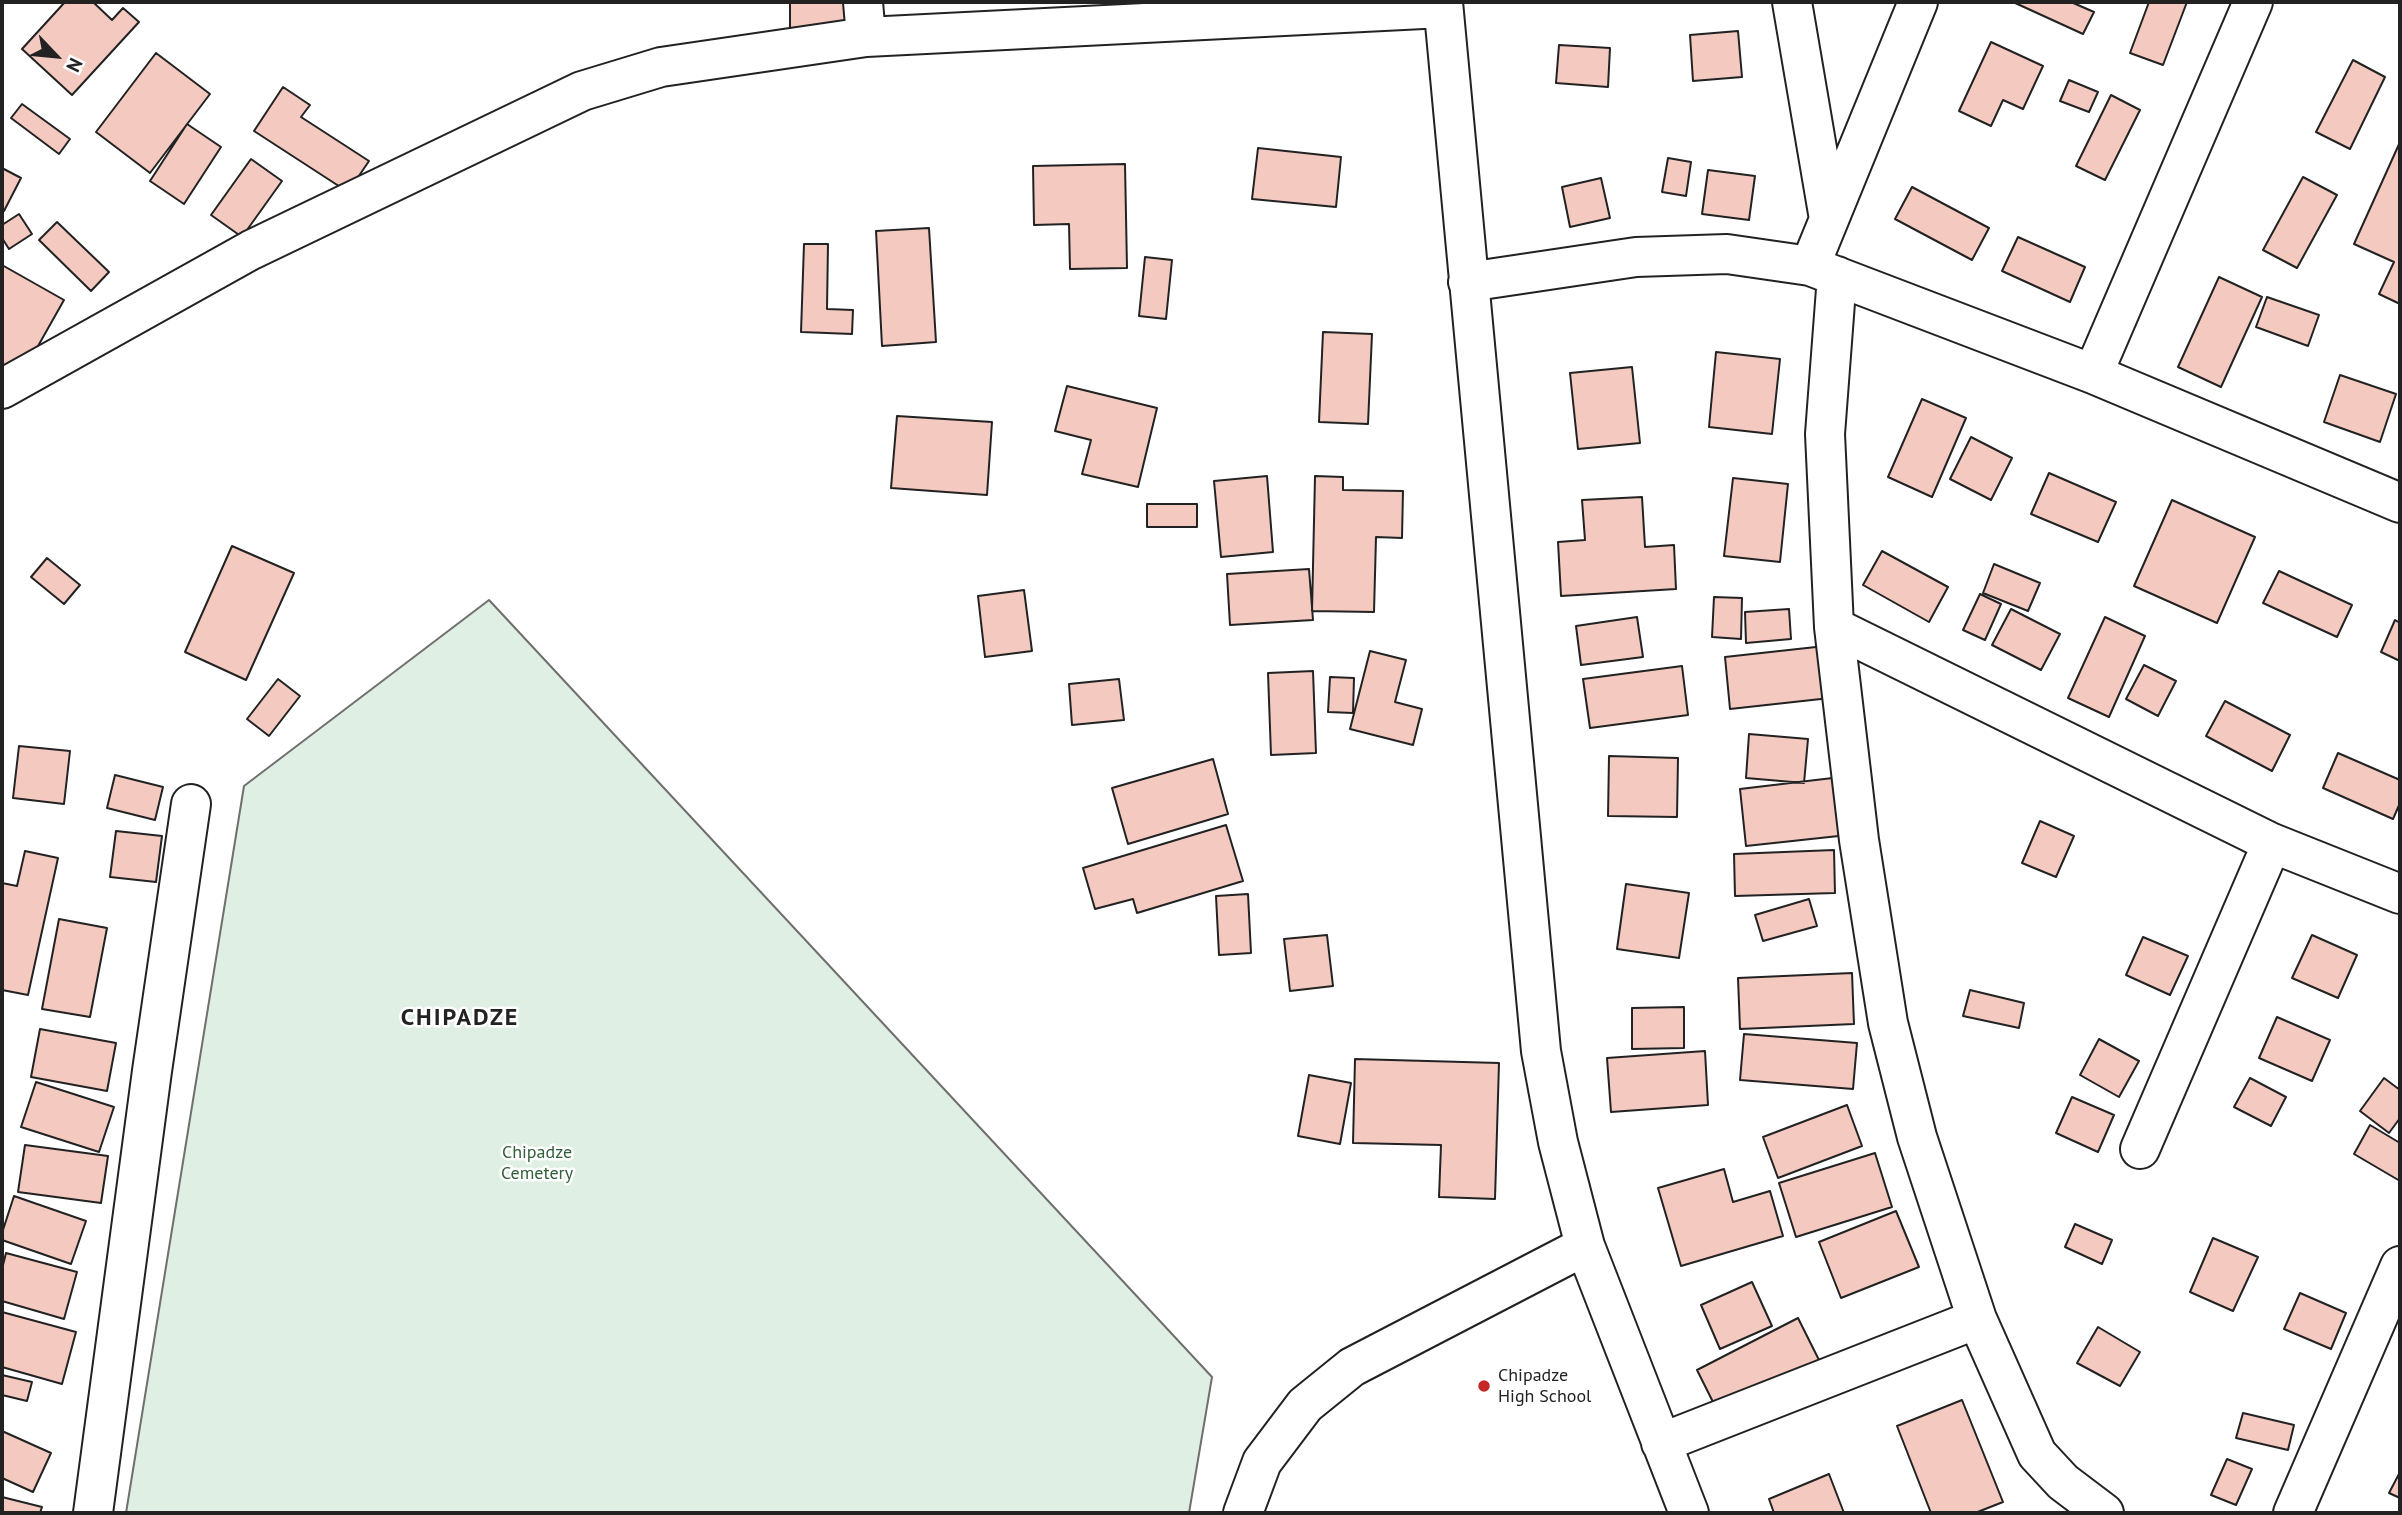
<!DOCTYPE html>
<html>
<head>
<meta charset="utf-8">
<style>
  body { margin:0 }
  #map { position:relative; width:2402px; height:1515px; overflow:hidden; background:#fff; font-family:"PT Sans",sans-serif }
  canvas { display:block }
  .frame { position:absolute; inset:0; border:4px solid #222; pointer-events:none }
  .north { position:absolute; left:21px; top:21px; width:70px; height:70px; -webkit-text-stroke:5px #fff; paint-order:stroke; rotate:116deg; font-size:19px; font-weight:700; line-height:28px; text-align:center; color:#222 }
  .north::after { content:''; display:block; margin:auto; width:24px; height:32px; background:#222; clip-path:polygon(50% 0,100% 100%,50% 72%,0 100%) }
</style>
</head>
<body>
<div id="map">
<canvas width="2402" height="1515"></canvas>
<div class="frame"></div>
<div class="north">N</div>
</div>
<script>
const ctx = document.querySelector('canvas').getContext('2d');
ctx.lineJoin = 'round';
function fillPath(path, color) {
  ctx.fillStyle = color;
  ctx.fill(path, 'evenodd');
}
function stroke(path, color, width, dash) {
  ctx.strokeStyle = color;
  ctx.lineWidth = width;
  ctx.lineCap = dash ? 'butt' : 'round';
  ctx.setLineDash(dash || []);
  ctx.stroke(path);
}
function label(font, color, halo, rows, align = 'center') {
  ctx.font = font + ' "PT Sans",sans-serif';
  ctx.lineWidth = 5;
  ctx.setLineDash([]);
  ctx.textBaseline = 'middle';
  ctx.strokeStyle = halo;
  ctx.fillStyle = color;
  for (const [text, x, y, turn = 0] of rows) {
    ctx.save();
    ctx.translate(x, y);
    ctx.rotate((+turn || 0) * Math.PI / 180);
    ctx.textAlign = isNaN(turn) ? turn : align;
    if (halo) ctx.strokeText(text, 0, 0);
    ctx.fillText(text, 0, 0);
    ctx.restore();
  }
}
const green = new Path2D(`
  M 489,600 L 1212,1377 L 1189,1513 L 126,1513 L 244,786 Z`);
fillPath(green, '#e0efe3');
stroke(green, '#6f6f6f', 2);
const building = new Path2D(`
  M 65,2 L 93,2 L 112,20 L 123,8 L 139,22 L 72,95 L 22,49 Z
  M 790,2 L 846,2 L 846,32 L 790,32 Z
  M 2013,2 L 2071,2 L 2094,12 L 2083,34 Z
  M 2149,2 L 2187,2 L 2163,65 L 2130,53 Z
  M 1738,31 L 1742,77 L 1693,81 L 1690,35 Z
  M 1991,42 L 2043,66 L 2023,109 L 2003,100 L 1991,126 L 1959,111 Z
  M 1559,45 L 1610,48 L 1608,87 L 1556,83 Z
  M 156,53 L 210,94 L 150,173 L 96,132 Z
  M 2353,60 L 2385,77 L 2350,149 L 2316,132 Z
  M 2069,80 L 2098,92 L 2089,112 L 2060,101 Z
  M 283,87 L 310,105 L 301,117 L 369,161 L 348,192 L 254,131 Z
  M 2111,95 L 2140,110 L 2105,180 L 2076,166 Z
  M 22,104 L 70,139 L 59,154 L 11,118 Z
  M 187,124 L 221,147 L 184,204 L 150,181 Z
  M 2400,142 L 2400,304 L 2379,294 L 2394,262 L 2354,244 Z
  M 1258,148 L 1341,157 L 1336,207 L 1252,199 Z
  M 1668,158 L 1691,162 L 1686,196 L 1662,192 Z
  M 251,159 L 282,181 L 242,237 L 211,215 Z
  M 1125,164 L 1127,268 L 1070,269 L 1069,224 L 1034,225 L 1033,166 Z
  M 2,168 L 21,178 L 4,211 L 2,210 Z
  M 1708,170 L 1755,176 L 1749,220 L 1702,214 Z
  M 2303,177 L 2337,195 L 2297,268 L 2263,250 Z
  M 1601,178 L 1610,218 L 1570,227 L 1562,187 Z
  M 1912,187 L 1989,228 L 1972,260 L 1895,219 Z
  M 19,214 L 32,234 L 9,249 L 2,238 L 2,225 Z
  M 57,222 L 109,272 L 91,291 L 39,240 Z
  M 929,228 L 936,342 L 882,346 L 876,231 Z
  M 2018,237 L 2085,267 L 2070,302 L 2002,271 Z
  M 804,244 L 828,244 L 827,309 L 853,310 L 852,334 L 801,332 Z
  M 1145,257 L 1172,260 L 1166,319 L 1139,316 Z
  M 2,265 L 64,300 L 20,378 L 2,368 Z
  M 2219,277 L 2262,297 L 2221,387 L 2178,367 Z
  M 2267,297 L 2319,315 L 2308,346 L 2256,327 Z
  M 1323,332 L 1372,334 L 1368,424 L 1319,422 Z
  M 1716,352 L 1780,359 L 1772,434 L 1709,427 Z
  M 1632,367 L 1640,443 L 1578,449 L 1570,373 Z
  M 2340,375 L 2396,394 L 2380,442 L 2324,422 Z
  M 1067,386 L 1157,408 L 1138,487 L 1082,474 L 1091,440 L 1055,431 Z
  M 1922,399 L 1966,418 L 1932,497 L 1888,477 Z
  M 897,416 L 992,422 L 987,495 L 891,488 Z
  M 1971,437 L 2012,458 L 1991,500 L 1950,479 Z
  M 2049,473 L 2116,502 L 2098,542 L 2031,514 Z
  M 1267,476 L 1273,552 L 1221,557 L 1214,481 Z
  M 1315,476 L 1343,477 L 1343,490 L 1403,491 L 1402,538 L 1376,537 L 1374,612 L 1312,611 Z
  M 1733,478 L 1788,484 L 1780,562 L 1724,556 Z
  M 1642,497 L 1645,547 L 1674,545 L 1676,589 L 1561,596 L 1558,542 L 1585,540 L 1582,500 Z
  M 2172,500 L 2255,537 L 2217,623 L 2134,586 Z
  M 1147,504 L 1197,504 L 1197,527 L 1147,527 Z
  M 232,546 L 294,573 L 246,680 L 185,652 Z
  M 1882,551 L 1948,587 L 1929,622 L 1863,585 Z
  M 47,558 L 80,585 L 64,604 L 31,577 Z
  M 1994,564 L 2040,583 L 2028,611 L 1983,593 Z
  M 1309,569 L 1313,620 L 1230,625 L 1227,574 Z
  M 2279,571 L 2352,605 L 2337,637 L 2263,603 Z
  M 1024,590 L 1032,651 L 985,657 L 978,596 Z
  M 1980,594 L 2001,604 L 1985,640 L 1963,630 Z
  M 1714,597 L 1742,598 L 1741,639 L 1712,637 Z
  M 1789,609 L 1791,639 L 1746,643 L 1745,612 Z
  M 2011,609 L 2060,634 L 2041,670 L 1992,645 Z
  M 1637,617 L 1643,657 L 1581,665 L 1576,626 Z
  M 2105,617 L 2145,636 L 2109,717 L 2068,698 Z
  M 2395,620 L 2400,623 L 2400,661 L 2381,652 Z
  M 1825,646 L 1830,698 L 1730,709 L 1725,657 Z
  M 1370,651 L 1406,660 L 1395,702 L 1422,709 L 1413,745 L 1350,729 Z
  M 2144,665 L 2176,681 L 2158,716 L 2126,699 Z
  M 1682,666 L 1688,715 L 1590,728 L 1583,679 Z
  M 1313,671 L 1316,753 L 1271,755 L 1268,673 Z
  M 1330,677 L 1354,678 L 1353,713 L 1328,712 Z
  M 278,679 L 300,696 L 269,736 L 247,719 Z
  M 1119,679 L 1124,720 L 1072,725 L 1069,684 Z
  M 2225,701 L 2290,735 L 2272,771 L 2206,736 Z
  M 1749,734 L 1808,739 L 1804,783 L 1746,778 Z
  M 19,746 L 70,751 L 64,804 L 13,798 Z
  M 2338,753 L 2400,780 L 2400,803 L 2393,819 L 2323,788 Z
  M 1609,756 L 1678,758 L 1677,817 L 1608,816 Z
  M 1213,759 L 1228,814 L 1128,844 L 1112,788 Z
  M 115,775 L 163,787 L 155,820 L 107,808 Z
  M 1841,777 L 1848,835 L 1746,846 L 1740,789 Z
  M 2040,821 L 2074,836 L 2056,877 L 2022,863 Z
  M 1226,825 L 1243,881 L 1137,913 L 1133,899 L 1095,909 L 1083,868 Z
  M 116,831 L 162,836 L 156,882 L 110,877 Z
  M 1834,850 L 1835,893 L 1735,896 L 1734,854 Z
  M 25,851 L 58,858 L 28,995 L 2,990 L 2,883 L 17,886 Z
  M 1626,884 L 1689,893 L 1679,958 L 1617,949 Z
  M 1248,894 L 1251,953 L 1219,955 L 1216,896 Z
  M 1809,899 L 1817,926 L 1763,941 L 1755,915 Z
  M 59,919 L 107,928 L 90,1017 L 42,1009 Z
  M 1327,935 L 1333,986 L 1290,991 L 1284,939 Z
  M 2312,935 L 2357,955 L 2338,998 L 2292,978 Z
  M 2143,937 L 2188,956 L 2170,995 L 2126,975 Z
  M 1852,973 L 1854,1024 L 1740,1029 L 1738,978 Z
  M 1970,990 L 2024,1003 L 2019,1028 L 1963,1016 Z
  M 1684,1007 L 1684,1048 L 1632,1049 L 1632,1008 Z
  M 2277,1017 L 2330,1040 L 2312,1081 L 2259,1058 Z
  M 40,1029 L 116,1043 L 107,1091 L 31,1077 Z
  M 1744,1034 L 1857,1043 L 1853,1089 L 1740,1080 Z
  M 2099,1039 L 2139,1061 L 2119,1097 L 2080,1075 Z
  M 1705,1051 L 1708,1105 L 1611,1112 L 1607,1058 Z
  M 1355,1059 L 1499,1063 L 1495,1199 L 1439,1197 L 1441,1145 L 1353,1143 Z
  M 1309,1075 L 1351,1083 L 1340,1144 L 1298,1136 Z
  M 2250,1078 L 2286,1097 L 2271,1126 L 2234,1107 Z
  M 2384,1078 L 2400,1090 L 2400,1118 L 2389,1133 L 2360,1111 Z
  M 36,1082 L 114,1107 L 99,1152 L 21,1127 Z
  M 2072,1097 L 2114,1115 L 2098,1152 L 2056,1133 Z
  M 1847,1105 L 1862,1146 L 1778,1178 L 1763,1137 Z
  M 2370,1125 L 2400,1143 L 2400,1181 L 2354,1154 Z
  M 25,1145 L 108,1156 L 101,1203 L 18,1192 Z
  M 1875,1153 L 1892,1207 L 1796,1237 L 1779,1183 Z
  M 1724,1169 L 1733,1202 L 1770,1191 L 1783,1236 L 1681,1266 L 1658,1188 Z
  M 14,1196 L 86,1221 L 71,1264 L 2,1240 L 2,1233 Z
  M 1896,1211 L 1919,1267 L 1841,1298 L 1819,1242 Z
  M 2075,1224 L 2112,1240 L 2102,1264 L 2065,1247 Z
  M 2213,1238 L 2258,1257 L 2233,1311 L 2190,1292 Z
  M 6,1253 L 77,1272 L 64,1319 L 2,1301 L 2,1269 Z
  M 1752,1282 L 1772,1326 L 1720,1349 L 1701,1305 Z
  M 2300,1293 L 2346,1313 L 2331,1349 L 2284,1329 Z
  M 2,1312 L 76,1332 L 62,1384 L 2,1367 Z
  M 1798,1318 L 1822,1366 L 1721,1418 L 1697,1370 Z
  M 2098,1327 L 2140,1352 L 2120,1386 L 2077,1363 Z
  M 2,1375 L 32,1382 L 27,1401 L 2,1395 Z
  M 1962,1400 L 2003,1502 L 1975,1513 L 1931,1513 L 1897,1426 Z
  M 2243,1413 L 2294,1425 L 2288,1450 L 2236,1438 Z
  M 2,1431 L 51,1453 L 33,1492 L 2,1478 Z
  M 2227,1459 L 2252,1469 L 2236,1505 L 2211,1495 Z
  M 2400,1472 L 2400,1498 L 2389,1493 Z
  M 1829,1474 L 1844,1513 L 1774,1513 L 1769,1499 Z
  M 2,1497 L 42,1507 L 40,1513 L 2,1513 Z`);
fillPath(building, '#f3c9c0');
stroke(building, '#222', 2);
const minor = new Path2D(`
  M 863,2 L 866,37
  M 1443,2 L 1541,1051 L 1558,1142 L 1585,1246 L 1689,1513
  M 1792,2 L 1829,219
  M 1810,266 L 1918,2
  M 1837,276 L 1825,434 L 1834,627 L 1859,840 L 1888,1023 L 1917,1137 L 1977,1319 L 2037,1454 L 2063,1482 L 2104,1513
  M 1468,282 L 1636,257 L 1727,254 L 1810,266 L 2093,374 L 2400,503
  M 2093,374 L 2253,2
  M 2,389 L 251,250 L 582,91 L 661,67 L 866,37 L 1443,8
  M 1834,627 L 2272,843 L 2400,894
  M 2140,1149 L 2272,843
  M 1661,1443 L 1977,1319
  M 93,1513 L 152,1071 L 191,804
  M 1243,1513 L 1262,1462 L 1305,1405 L 1352,1367 L 1585,1246
  M 2293,1513 L 2400,1266`);
stroke(minor, '#222', 42);
stroke(minor, '#fff', 38);
for (const [x, y, r, color] of [
  [1484,1386,7,"#c62828"]
]) {
  const dot = new Path2D();
  dot.arc(x, y, r, 0, 2 * Math.PI);
  ctx.fillStyle = color;
  ctx.fill(dot);
  stroke(dot, '#fff', 2.5);
}
label('18px', '#2f5e38', '#fff', [
  ["Chipadze",537,1153],
  ["Cemetery",537,1174]
]);
label('18px', '#222', '#fff', [
  ["Chipadze",1498,1376],
  ["High School",1498,1397]
], 'left');
ctx.letterSpacing = '2px';
label('bold 24px', '#222', '#fff', [
  ["CHIPADZE",460,1018]
]);
ctx.letterSpacing = '0px';
</script>
</body>
</html>
